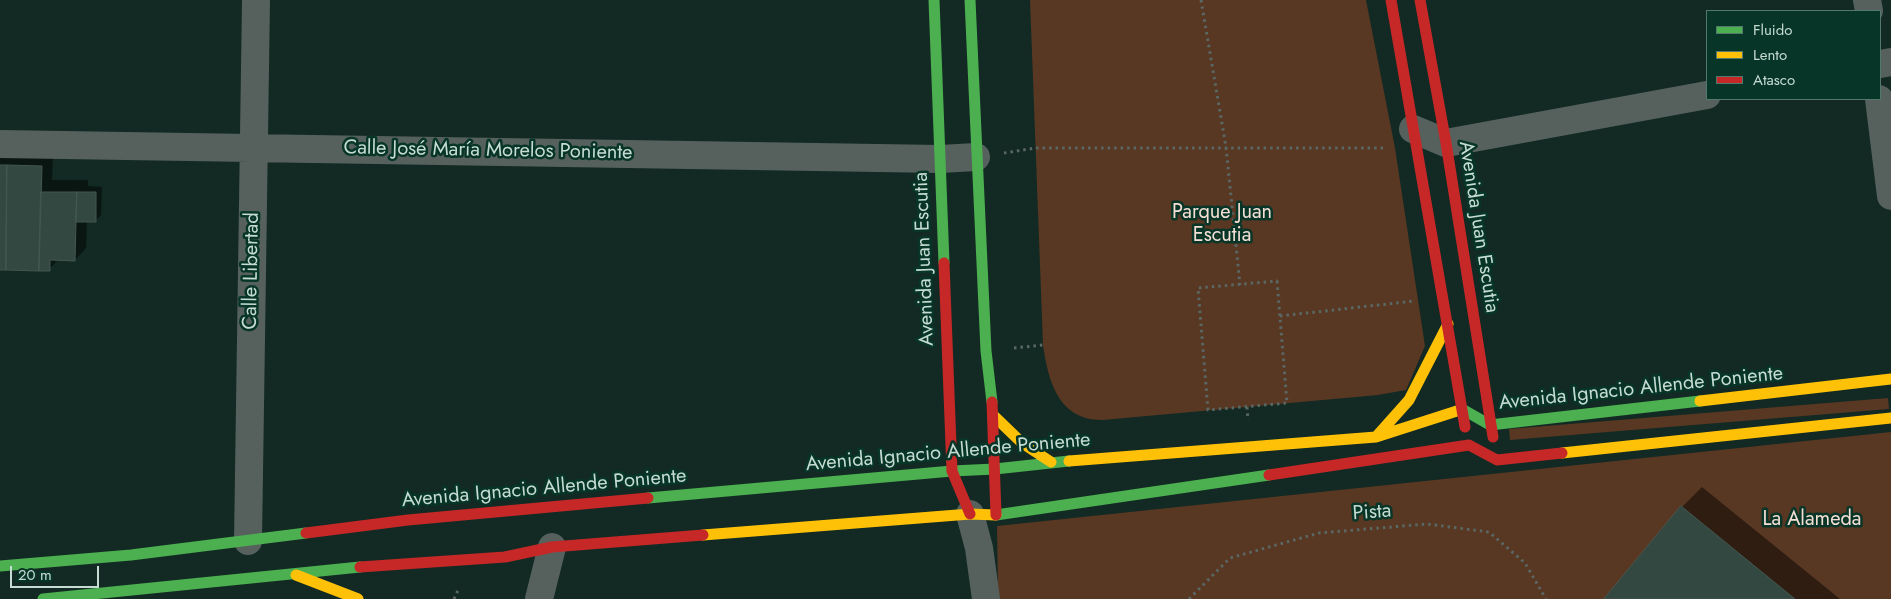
<!DOCTYPE html>
<html>
<head>
<meta charset="utf-8">
<style>
  body { margin:0 }
  #map { position:relative; width:1891px; height:599px; overflow:hidden; background:#122a23; font-family:Jost,sans-serif }
  canvas { display:block }
  .legend { position:absolute; left:1706px; top:10px; width:175px; height:90px; box-sizing:border-box; background:#073527; border:1px solid #53786c; margin:0; padding:6px 9px; list-style:none; font-size:15px; color:#c6dcd3 }
  .legend li { display:flex; align-items:center; gap:10px; height:25px }
  .legend b { width:25px; border:1px solid #53786c }
  .scale { position:absolute; left:10px; top:566px; width:89px; height:22px; box-sizing:border-box; border:2px solid #c6dcd3; border-top:0; padding-left:6px; font-size:15px; line-height:18px; white-space:nowrap; color:#c6dcd3; -webkit-text-stroke:4px #073527; paint-order:stroke }
</style>
</head>
<body>
<div id="map">
<canvas width="1891" height="599"></canvas>
<ul class="legend">
<li><b style="height:6px;background:#4caf50"></b>Fluido</li>
<li><b style="height:6px;background:#ffc107"></b>Lento</li>
<li><b style="height:6px;background:#c62828"></b>Atasco</li>
</ul>
<div class="scale">20 m</div>
</div>
<script>
const ctx = document.querySelector('canvas').getContext('2d');
ctx.lineJoin = 'round';
function fillPath(path, color) {
  ctx.fillStyle = color;
  ctx.fill(path, 'evenodd');
}
function stroke(path, color, width, dash) {
  ctx.strokeStyle = color;
  ctx.lineWidth = width;
  ctx.lineCap = dash ? 'butt' : 'round';
  ctx.setLineDash(dash || []);
  ctx.stroke(path);
}
function label(font, color, halo, rows, align = 'center') {
  ctx.font = font + ' Jost,sans-serif';
  ctx.lineWidth = 5;
  ctx.setLineDash([]);
  ctx.textBaseline = 'middle';
  ctx.strokeStyle = halo;
  ctx.fillStyle = color;
  for (const [text, x, y, turn = 0] of rows) {
    ctx.save();
    ctx.translate(x, y);
    ctx.rotate((+turn || 0) * Math.PI / 180);
    ctx.textAlign = isNaN(turn) ? turn : align;
    if (halo) ctx.strokeText(text, 0, 0);
    ctx.fillText(text, 0, 0);
    ctx.restore();
  }
}
fillPath(new Path2D(`
  M 1030,0 L 1366,0 L 1395,148 L 1425,346 L 1406,390 L 1378,395 L 1103,420 C 1095,420 1087,419 1080,416 C 1053,404 1047,371 1043,345 Z
  M 1888,398 L 1889,409 L 1510,440 L 1509,429 Z
  M 1891,432 L 1891,599 L 1000,599 L 998,594 L 997,526 Z`), '#583723');
fillPath(new Path2D(`
  M 0,154 L 53,154 L 52,180 L 88,180 L 88,186 L 102,187 L 101,215 L 95,221 L 87,221 L 86,248 L 75,260 L 59,259 L 49,269 L 0,269 Z
  M 1702,487 L 1840,599 L 1606,599 L 1682,507 Z`), '#0007');
const building = new Path2D(`
  M 0,165 L 7,165 L 6,270 L 0,270 Z
  M 7,165 L 42,166 L 39,271 L 6,270 Z
  M 41,192 L 77,192 L 76,222 L 75,261 L 50,260 L 50,271 L 39,271 Z
  M 77,192 L 96,192 L 96,222 L 76,222 Z
  M 1681,506 L 1795,599 L 1604,599 Z`);
fillPath(building, '#324841');
stroke(building, '#445750', 1);
stroke(new Path2D(`
  M 1201,0 L 1226,147 L 1240,285
  M 1004,153 L 1036,148 L 1387,148
  M 1277,281 L 1287,403 L 1208,410 L 1198,288 Z
  M 1280,316 L 1414,301
  M 1014,348 L 1043,345
  M 1247,407 L 1248,420
  M 454,599 L 459,588
  M 1189,599 L 1230,558 L 1319,533 L 1427,524 L 1489,532 L 1525,563 L 1546,599`), '#5b6763', 3, [2.5, 4]);
stroke(new Path2D(`
  M 1867,0 L 1869,11
  M 1880,64 L 1891,62
  M 1879,99 L 1891,196
  M 1413,129 L 1446,143 L 1707,95
  M 0,144 L 940,159 L 976,157
  M 970,514 L 979,548 L 986,599
  M 248,541 L 256,0
  M 539,599 L 552,547`), '#56615e', 28);
stroke(new Path2D(`
  M 934,0 L 944,263
  M 970,0 L 986,351 L 992,402
  M 1460,410 L 1462,409 L 1490,425 L 1700,401
  M 648,498 L 952,471 L 995,469 L 1069,461
  M 996,515 L 1269,475
  M 0,566 L 131,555 L 306,533
  M 43,599 L 360,567`), '#4caf50', 11);
stroke(new Path2D(`
  M 1700,401 L 1891,379
  M 993,415 L 1022,443 L 1051,462
  M 1376,437 L 1409,400 L 1448,324
  M 1562,453 L 1891,418
  M 1069,461 L 1376,437 L 1460,410
  M 703,535 L 970,514 L 996,515
  M 296,575 L 358,599`), '#ffc107', 11);
stroke(new Path2D(`
  M 1391,0 L 1465,427
  M 1420,0 L 1446,143 L 1493,437
  M 944,263 L 952,471 L 970,514
  M 992,402 L 996,515
  M 1269,475 L 1469,445 L 1497,460 L 1562,453
  M 306,533 L 408,520 L 648,498
  M 360,567 L 505,557 L 552,547 L 703,535`), '#c62828', 11);
label('20px', '#c6dcd3', '#073527', [
  ["Calle José María Morelos Poniente",488,151,1],
  ["Avenida Juan Escutia",1478,227,81],
  ["Avenida Juan Escutia",925,259,-92],
  ["Calle Libertad",252,271,-89],
  ["Avenida Ignacio Allende Poniente",1641,389,-6],
  ["Avenida Ignacio Allende Poniente",948,453,-5],
  ["Avenida Ignacio Allende Poniente",544,489,-5],
  ["Pista",1372,513,-4]
]);
label('20px', '#f5dfd4', '#073527', [
  ["Parque Juan",1222,213],
  ["Escutia",1222,236],
  ["La Alameda",1812,520]
]);
</script>
</body>
</html>
